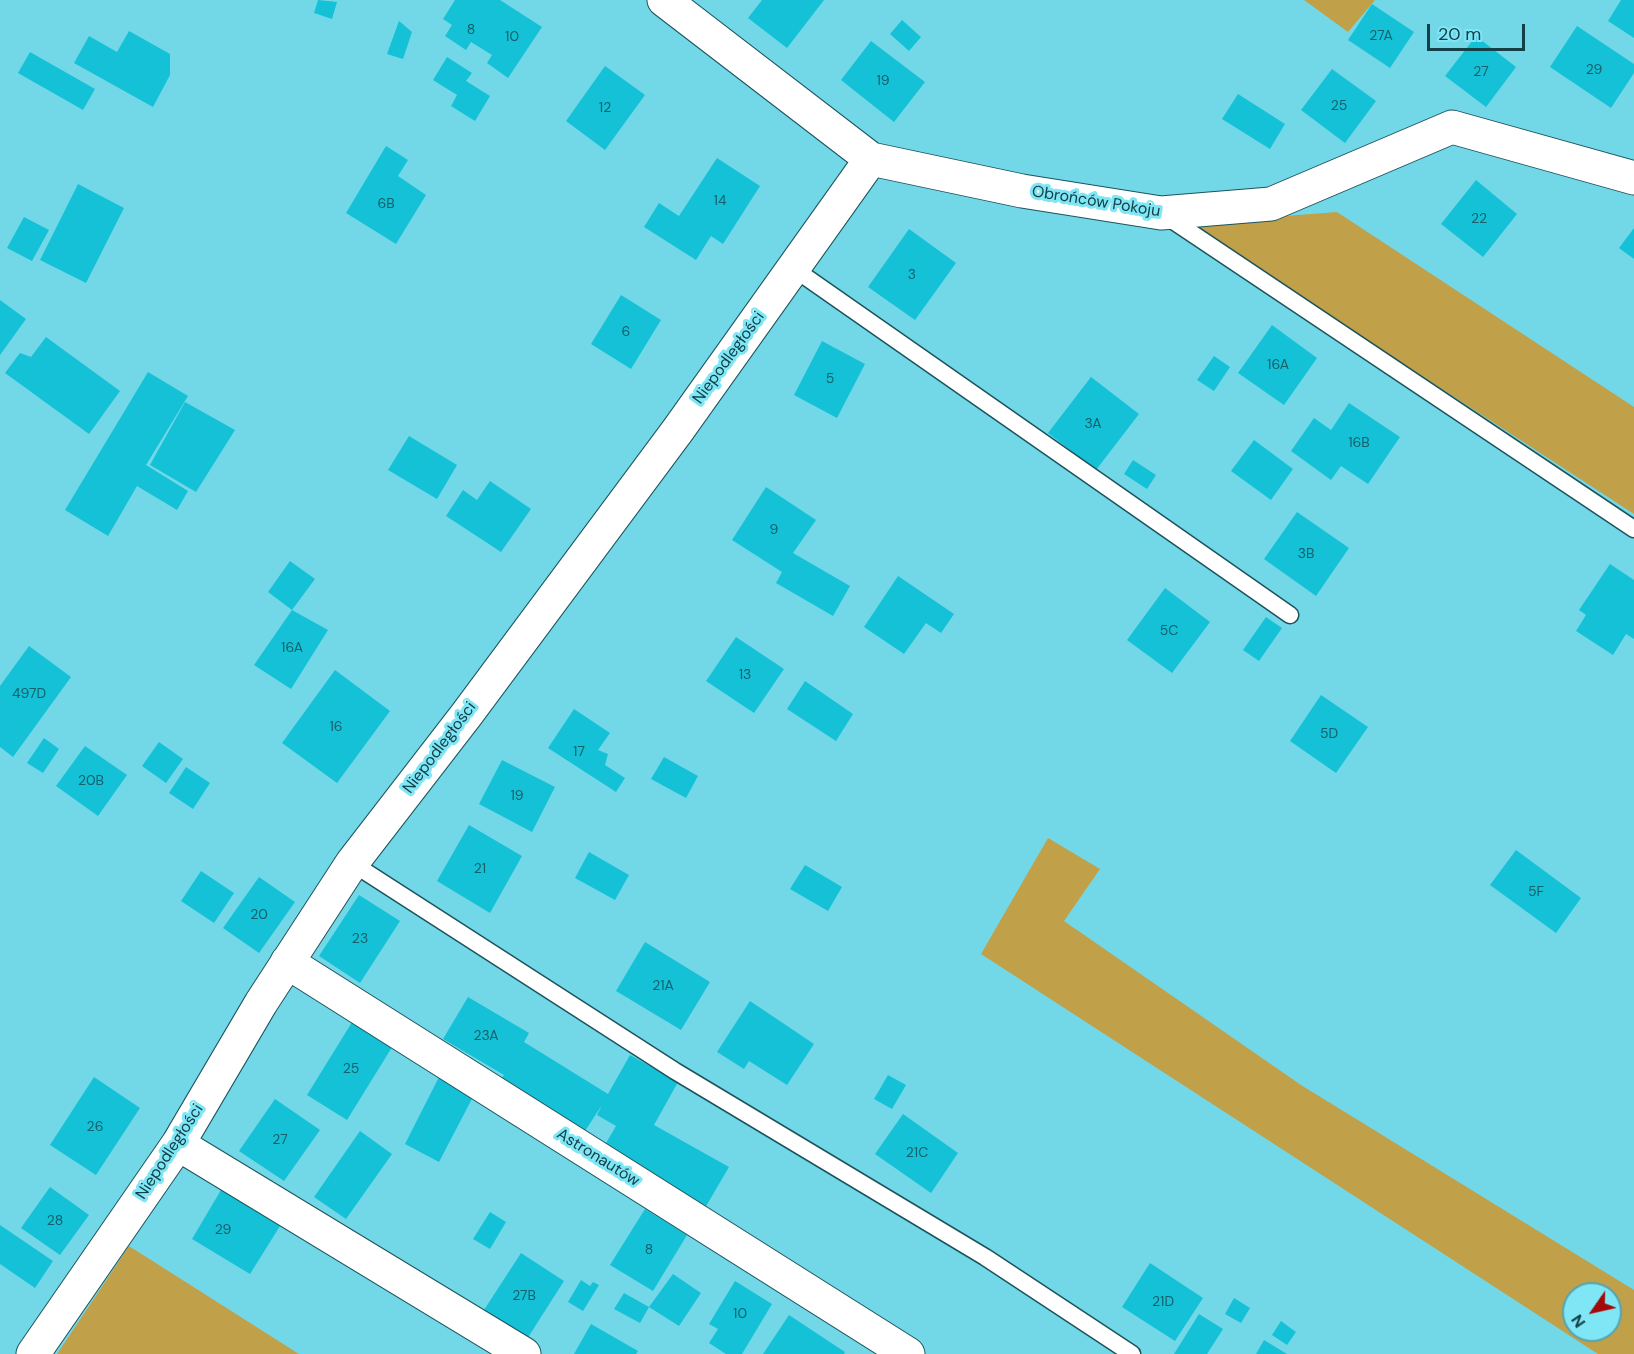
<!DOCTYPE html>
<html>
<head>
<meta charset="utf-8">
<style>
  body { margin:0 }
  #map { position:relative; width:1634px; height:1354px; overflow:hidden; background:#72d8e8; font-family:"DM Sans",sans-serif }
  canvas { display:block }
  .north { position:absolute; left:1562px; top:1282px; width:60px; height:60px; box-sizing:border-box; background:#7fe6f6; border:2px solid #54a4b0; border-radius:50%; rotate:236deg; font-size:16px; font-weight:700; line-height:24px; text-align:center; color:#134047 }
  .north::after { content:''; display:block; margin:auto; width:21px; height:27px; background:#a20a0a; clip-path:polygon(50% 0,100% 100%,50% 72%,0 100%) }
  .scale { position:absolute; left:1427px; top:24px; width:98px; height:27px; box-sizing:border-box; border:3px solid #134047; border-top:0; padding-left:8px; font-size:18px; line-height:21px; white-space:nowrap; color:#134047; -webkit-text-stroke:4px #7fe6f6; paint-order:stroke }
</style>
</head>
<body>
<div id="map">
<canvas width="1634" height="1354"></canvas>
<div class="north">N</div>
<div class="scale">20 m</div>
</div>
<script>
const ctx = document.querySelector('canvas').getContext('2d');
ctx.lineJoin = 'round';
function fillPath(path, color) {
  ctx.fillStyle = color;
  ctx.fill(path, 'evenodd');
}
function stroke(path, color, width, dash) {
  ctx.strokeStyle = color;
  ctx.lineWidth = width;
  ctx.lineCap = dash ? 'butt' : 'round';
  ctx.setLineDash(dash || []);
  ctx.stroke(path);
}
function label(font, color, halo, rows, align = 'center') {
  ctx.font = font + ' "DM Sans",sans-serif';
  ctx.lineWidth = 6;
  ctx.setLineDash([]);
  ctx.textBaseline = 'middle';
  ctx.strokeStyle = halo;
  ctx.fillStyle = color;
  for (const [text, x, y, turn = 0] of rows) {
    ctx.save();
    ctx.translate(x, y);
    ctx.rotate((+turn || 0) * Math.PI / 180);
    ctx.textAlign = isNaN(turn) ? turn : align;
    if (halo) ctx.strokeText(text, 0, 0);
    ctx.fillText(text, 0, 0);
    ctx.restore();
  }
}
fillPath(new Path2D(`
  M 1304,0 L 1375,0 L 1348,32 Z
  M 1337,212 L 1634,407 L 1634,514 L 1342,324 L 1180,224 Z
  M 1048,838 L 1100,869 L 1064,921 L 1301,1085 L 1634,1290 L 1634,1354 L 1598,1354 L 981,954 ZM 1574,1294 L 1610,1294 L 1610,1330 L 1574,1330 Z
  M 129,1246 L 299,1354 L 57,1354 Z`), '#c0a049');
fillPath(new Path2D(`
  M 318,0 L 337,2 L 332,19 L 314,13 Z
  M 455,0 L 500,0 L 542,27 L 508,78 L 487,63 L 492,55 L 471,42 L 466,50 L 445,36 L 452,25 L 443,19 Z
  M 762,0 L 824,0 L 787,48 L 748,18 Z
  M 1621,0 L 1634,0 L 1634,38 L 1608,21 Z
  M 1372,4 L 1414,32 L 1390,68 L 1348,40 Z
  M 902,20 L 921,37 L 909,51 L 890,34 Z
  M 399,21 L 412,32 L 403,59 L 387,54 Z
  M 1577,26 L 1634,64 L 1634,73 L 1611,108 L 1550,67 Z
  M 129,31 L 170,54 L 170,75 L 153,107 L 74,63 L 89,36 L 117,52 Z
  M 1476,36 L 1516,67 L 1486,107 L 1445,76 Z
  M 871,41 L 925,82 L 894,122 L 841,80 Z
  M 30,52 L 95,89 L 83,110 L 18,73 Z
  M 447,57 L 472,73 L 466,81 L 490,96 L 475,121 L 451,106 L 457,95 L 433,80 Z
  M 605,66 L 645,95 L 605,150 L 566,121 Z
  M 1332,69 L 1376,101 L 1345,143 L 1301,110 Z
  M 1238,94 L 1285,124 L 1270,149 L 1222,119 Z
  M 386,146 L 408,160 L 398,176 L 426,195 L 396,244 L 346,213 Z
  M 717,158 L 760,186 L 723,244 L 711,236 L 696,260 L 644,227 L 659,203 L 679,216 Z
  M 1476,180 L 1517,214 L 1483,257 L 1441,224 Z
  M 78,184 L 124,208 L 86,283 L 40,260 Z
  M 24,217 L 49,230 L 32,261 L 7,248 Z
  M 1634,228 L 1634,259 L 1619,248 Z
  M 909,229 L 956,263 L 915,320 L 868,287 Z
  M 621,295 L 661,320 L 631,369 L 591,344 Z
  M 0,300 L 26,319 L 0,355 Z
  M 1272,325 L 1317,358 L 1284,405 L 1238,373 Z
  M 46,337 L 120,391 L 89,434 L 5,373 L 20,353 L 31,357 Z
  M 822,341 L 865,364 L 837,418 L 794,395 Z
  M 1214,356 L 1230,367 L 1214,391 L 1197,380 Z
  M 148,372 L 188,396 L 146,465 L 188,491 L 177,510 L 137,486 L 108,536 L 65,510 Z
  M 1091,377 L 1139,414 L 1096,470 L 1048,433 Z
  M 185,402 L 235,430 L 196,492 L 150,465 Z
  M 1349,403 L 1400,437 L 1368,484 L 1341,466 L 1331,480 L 1291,451 L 1314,418 L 1331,430 Z
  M 409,436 L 457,465 L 437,499 L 388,470 Z
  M 1254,440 L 1293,469 L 1271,500 L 1231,471 Z
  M 1133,460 L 1156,475 L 1147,489 L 1124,474 Z
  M 490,481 L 531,509 L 501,552 L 446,516 L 463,490 L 477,500 Z
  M 766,487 L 816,520 L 793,553 L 850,586 L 833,616 L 776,583 L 782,572 L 732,540 Z
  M 1297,512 L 1349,548 L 1316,596 L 1264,559 Z
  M 290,561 L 315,579 L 292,610 L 268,592 Z
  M 1610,564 L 1634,580 L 1634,639 L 1626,634 L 1613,655 L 1576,631 L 1586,615 L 1579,610 Z
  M 898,576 L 954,614 L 941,633 L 926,623 L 904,654 L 864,627 Z
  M 1165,588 L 1210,622 L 1172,673 L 1127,640 Z
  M 292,610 L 328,630 L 291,689 L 254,665 Z
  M 1266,617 L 1282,628 L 1259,661 L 1243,650 Z
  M 736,637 L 784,669 L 754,713 L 706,681 Z
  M 29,646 L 71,677 L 13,757 L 0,747 L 0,686 Z
  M 335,670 L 390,711 L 337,783 L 282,743 Z
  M 805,681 L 853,714 L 836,741 L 787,709 Z
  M 1321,695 L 1368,727 L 1336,773 L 1290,741 Z
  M 574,709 L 610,733 L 598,750 L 608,754 L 605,765 L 625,778 L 616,792 L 548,748 Z
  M 44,738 L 59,749 L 43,773 L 27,763 Z
  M 159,742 L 183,759 L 166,783 L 142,766 Z
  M 85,746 L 127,775 L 98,816 L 56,786 Z
  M 664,757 L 698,776 L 686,798 L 651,779 Z
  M 502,760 L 555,787 L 532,832 L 479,804 Z
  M 186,767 L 210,783 L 193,809 L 169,793 Z
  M 469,825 L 522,856 L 490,913 L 437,881 Z
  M 1516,850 L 1581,898 L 1556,933 L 1490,885 Z
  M 589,852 L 629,875 L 615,900 L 575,878 Z
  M 805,865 L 842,887 L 828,911 L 790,889 Z
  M 201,871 L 234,893 L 214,923 L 181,901 Z
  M 259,877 L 295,902 L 259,953 L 223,928 Z
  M 359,895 L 400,921 L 360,983 L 319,956 Z
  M 645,942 L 710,982 L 681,1030 L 616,991 Z
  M 468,997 L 529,1033 L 524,1042 L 608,1094 L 630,1055 L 678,1082 L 654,1125 L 729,1167 L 705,1208 L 602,1150 L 616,1126 L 597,1115 L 602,1105 L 583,1134 L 499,1082 L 504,1075 L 443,1039 Z
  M 750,1001 L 814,1044 L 787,1085 L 749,1061 L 744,1069 L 717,1052 Z
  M 354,1019 L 394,1044 L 347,1120 L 307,1095 Z
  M 440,1075 L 475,1093 L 439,1162 L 405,1144 Z
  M 888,1075 L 906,1085 L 892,1109 L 874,1099 Z
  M 94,1077 L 140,1108 L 96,1175 L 50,1145 Z
  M 275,1099 L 320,1130 L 284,1181 L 239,1151 Z
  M 903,1114 L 958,1153 L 931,1193 L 875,1154 Z
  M 360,1131 L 392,1154 L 346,1219 L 314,1197 Z
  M 50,1187 L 89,1215 L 60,1255 L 21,1228 Z
  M 221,1190 L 280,1226 L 250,1274 L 192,1239 Z
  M 645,1209 L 687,1235 L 653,1291 L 610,1265 Z
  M 490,1212 L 506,1222 L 490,1249 L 473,1239 Z
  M 0,1225 L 53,1261 L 35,1288 L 0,1264 Z
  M 521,1253 L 564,1281 L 527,1339 L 484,1310 Z
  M 1150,1263 L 1203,1298 L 1175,1341 L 1122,1307 Z
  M 673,1274 L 701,1293 L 679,1326 L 649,1307 Z
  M 581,1280 L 590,1286 L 593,1282 L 599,1285 L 583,1311 L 568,1302 Z
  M 735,1281 L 772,1304 L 742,1354 L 726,1354 L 709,1343 L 718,1329 L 709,1324 Z
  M 624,1293 L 649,1307 L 640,1323 L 614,1309 Z
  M 1234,1298 L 1250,1308 L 1241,1323 L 1225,1314 Z
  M 1199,1314 L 1223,1329 L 1207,1354 L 1174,1354 Z
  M 789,1315 L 845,1352 L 844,1354 L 763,1354 Z
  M 1281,1321 L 1296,1332 L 1287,1345 L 1272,1335 Z
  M 591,1324 L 638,1351 L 636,1354 L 574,1354 Z
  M 1264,1340 L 1287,1354 L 1256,1354 Z`), '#15c1d6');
const lane = new Path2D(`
  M 1166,216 L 1634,529
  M 793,268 L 1290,615
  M 352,863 L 675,1071 L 985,1257 L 1132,1354`);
const street = new Path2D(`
  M 664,0 L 871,159 L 1022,191 L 1161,213 L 1271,204 L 1452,127 L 1634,178
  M 287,962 L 908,1354
  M 178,1144 L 524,1354
  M 33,1354 L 178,1144 L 261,1003 L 352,863 L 467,714 L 678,430 L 871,159`);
stroke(lane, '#1c545c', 19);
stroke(street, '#1c545c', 35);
stroke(lane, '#fff', 16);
stroke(street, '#fff', 33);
label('14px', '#14606b', null, [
  ["8",471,30],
  ["27A",1381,36],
  ["10",512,37],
  ["29",1594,70],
  ["27",1481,72],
  ["19",883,81],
  ["25",1339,106],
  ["12",605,108],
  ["14",720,201],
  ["6B",386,204],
  ["22",1479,219],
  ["3",912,275],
  ["6",626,332],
  ["16A",1278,365],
  ["5",830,379],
  ["3A",1093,424],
  ["16B",1359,443],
  ["9",774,530],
  ["3B",1306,554],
  ["5C",1169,631],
  ["16A",292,648],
  ["13",745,675],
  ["497D",29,694],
  ["16",336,727],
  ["5D",1329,734],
  ["17",579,752],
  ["20B",91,781],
  ["19",517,796],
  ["21",480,869],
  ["5F",1536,892],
  ["20",259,915],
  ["23",360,939],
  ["21A",663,986],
  ["23A",486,1036],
  ["25",351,1069],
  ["26",95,1127],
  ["27",280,1140],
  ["21C",917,1153],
  ["28",55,1221],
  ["29",223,1230],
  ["8",649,1250],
  ["27B",524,1296],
  ["21D",1163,1302],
  ["10",740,1314]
]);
label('16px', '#134047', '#7fe6f6', [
  ["Obrońców Pokoju",1096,202,9],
  ["Niepodległości",729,358,-54],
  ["Niepodległości",440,748,-53],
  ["Niepodległości",170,1152,-57],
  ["Astronautów",598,1158,32]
]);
</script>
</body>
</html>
